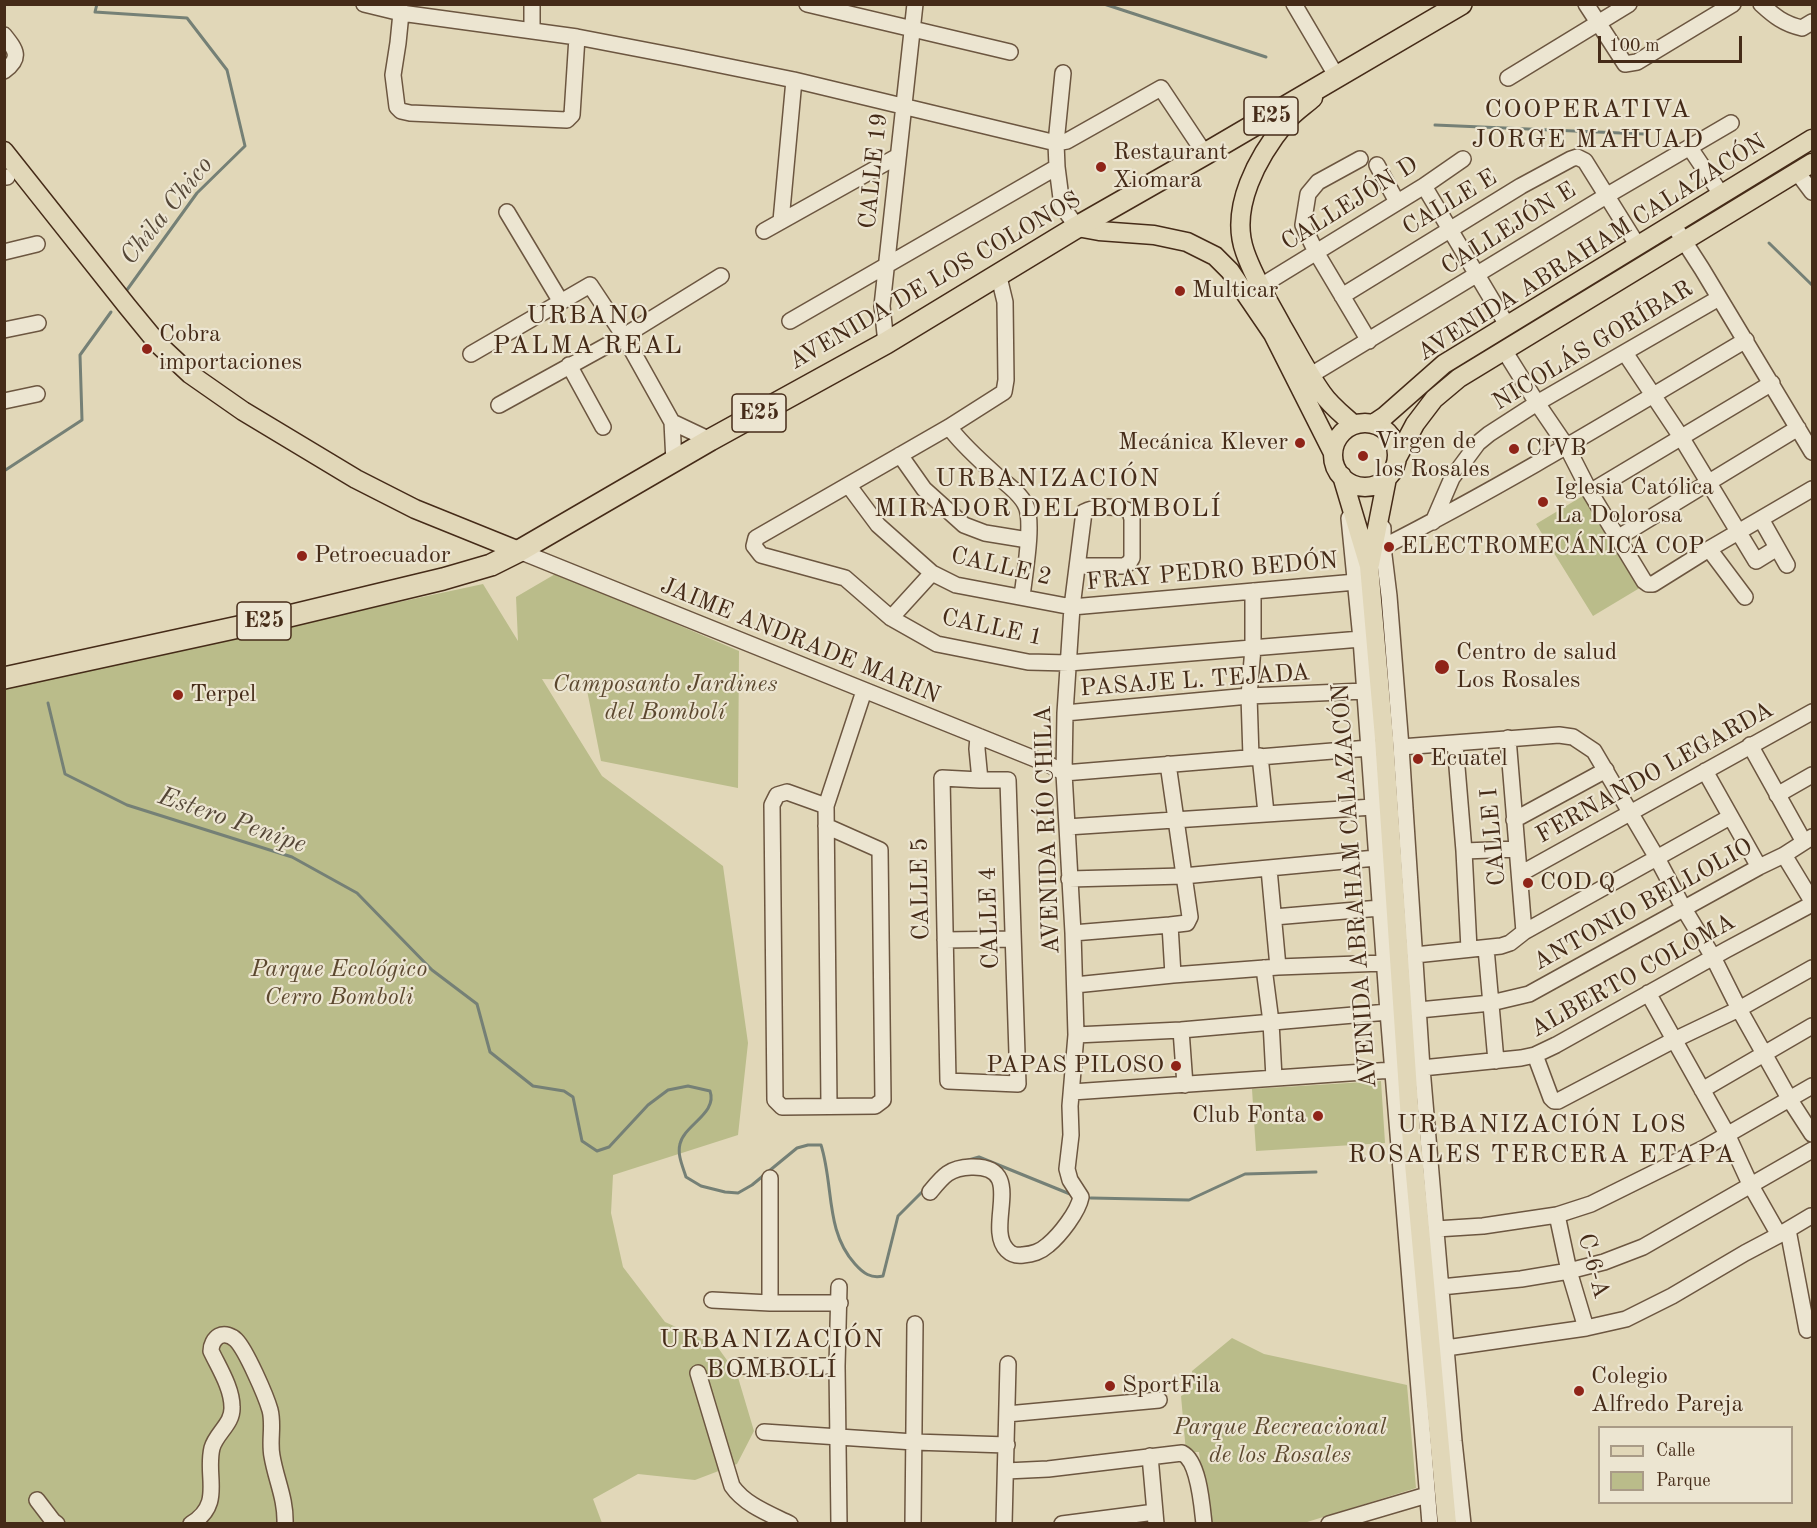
<!DOCTYPE html>
<html>
<head>
<meta charset="utf-8">
<style>
  body { margin:0 }
  #map { position:relative; width:1817px; height:1528px; overflow:hidden; background:#e1d7b8; font-family:"Old Standard TT",serif }
  canvas { display:block }
  .frame { position:absolute; inset:0; border:6px solid #452b18; pointer-events:none }
  .legend { position:absolute; left:1598px; top:1426px; width:195px; height:78px; box-sizing:border-box; background:#ece5d1; border:2px solid #a99b87; margin:0; padding:8px 10px; list-style:none; font-size:18px; color:#452b18 }
  .legend li { display:flex; align-items:center; gap:12px; height:30px }
  .legend b { width:30px; border:2px solid #a99b87 }
  .scale { position:absolute; left:1598px; top:36px; width:144px; height:27px; box-sizing:border-box; border:3px solid #452b18; border-top:0; padding-left:8px; font-size:18px; line-height:21px; white-space:nowrap; color:#452b18; -webkit-text-stroke:4px #ece5d1; paint-order:stroke }
</style>
</head>
<body>
<div id="map">
<canvas width="1817" height="1528"></canvas>
<div class="frame"></div>
<ul class="legend">
<li><b style="height:8px;background:#e1d7b8"></b>Calle</li>
<li><b style="height:16px;background:#babc8a"></b>Parque</li>
</ul>
<div class="scale">100 m</div>
</div>
<script>
const ctx = document.querySelector('canvas').getContext('2d');
ctx.lineJoin = 'round';
function fillPath(path, color) {
  ctx.fillStyle = color;
  ctx.fill(path, 'evenodd');
}
function stroke(path, color, width, dash) {
  ctx.strokeStyle = color;
  ctx.lineWidth = width;
  ctx.lineCap = dash ? 'butt' : 'round';
  ctx.setLineDash(dash || []);
  ctx.stroke(path);
}
function label(font, color, halo, rows, align = 'center') {
  ctx.font = font + ' "Old Standard TT",serif';
  ctx.lineWidth = 4.5;
  ctx.setLineDash([]);
  ctx.textBaseline = 'middle';
  ctx.strokeStyle = halo;
  ctx.fillStyle = color;
  for (const [text, x, y, turn = 0] of rows) {
    ctx.save();
    ctx.translate(x, y);
    ctx.rotate((+turn || 0) * Math.PI / 180);
    ctx.textAlign = isNaN(turn) ? turn : align;
    if (halo) ctx.strokeText(text, 0, 0);
    ctx.fillText(text, 0, 0);
    ctx.restore();
  }
}
fillPath(new Path2D(`
  M 1586,494 L 1643,586 L 1593,616 L 1536,524 Z
  M 557,573 L 739,651 L 738,788 L 601,761 L 585,680 L 542,679 L 602,776 L 723,866 L 748,1043 L 738,1135 L 613,1175 L 611,1213 L 623,1267 L 665,1322 L 716,1345 L 737,1374 L 754,1431 L 737,1464 L 695,1480 L 638,1474 L 593,1499 L 602,1523 L 5,1523 L 4,687 L 483,584 L 518,641 L 516,597 Z
  M 1381,1081 L 1385,1143 L 1256,1151 L 1252,1089 Z
  M 1232,1338 L 1264,1354 L 1407,1385 L 1416,1488 L 1304,1523 L 1208,1523 L 1199,1452 L 1186,1452 L 1181,1396 L 1193,1389 L 1192,1371 Z`), '#babc8a');
stroke(new Path2D(`
  M 97,4 L 95,12 L 187,18 L 227,70 L 245,146 L 197,193 L 124,294
  M 1104,4 L 1266,57
  M 1435,125 L 1644,134
  M 1769,243 L 1812,285
  M 4,471 L 82,420 L 80,355 L 111,312
  M 48,703 L 65,774 L 127,805 L 292,857 L 357,893 L 432,970 L 477,1004 L 490,1052 L 533,1086 L 564,1091 L 573,1097 L 582,1141 L 597,1151 L 609,1147 L 648,1105 L 668,1090 L 688,1086 L 710,1091 C 718,1113 684,1125 680,1144 C 677,1155 683,1167 686,1177 L 701,1186 L 725,1192 L 738,1193 L 752,1185 L 797,1148 L 808,1145 L 821,1145 C 834,1186 825,1231 855,1264 C 863,1273 871,1279 883,1276 L 898,1216 L 924,1190
  M 965,1161 L 979,1157 L 1070,1194
  M 1091,1198 L 1189,1200 L 1245,1174 L 1316,1172`), '#758076', 3);
const minor = new Path2D(`
  M 364,4 L 401,13 L 577,37 L 681,57 L 794,80 L 1056,143 L 1067,141 L 1161,88 L 1205,154
  M 399,4 L 401,13 L 398,43 L 393,75 L 397,107 L 401,111 L 410,113 L 567,120 L 572,115 L 577,37
  M 807,4 L 1010,52
  M 1294,4 L 1337,77
  M 1586,4 L 1625,64 L 1637,62 L 1733,4
  M 1761,4 C 1774,16 1784,24 1802,28 L 1812,22
  M 532,30 L 532,4
  M 4,35 C 16,50 22,58 4,71
  M 1063,73 L 1056,143 L 1057,167 L 1062,206 L 1077,227
  M 1508,78 L 1629,4
  M 1690,148 L 1721,194
  M 1360,159 L 1318,182 L 1308,194 L 1303,225 L 1316,252 L 1369,341
  M 1377,165 L 1397,202
  M 1797,172 L 1812,192
  M 4,177 L 7,177
  M 1424,186 L 1507,325
  M 507,212 L 561,302
  M 781,221 L 794,80
  M 1673,224 L 1702,269 L 1812,452
  M 764,231 L 898,156
  M 4,252 L 37,244
  M 998,273 L 1005,302 L 1006,380 L 1004,392 L 949,427 L 756,538 L 754,546 L 761,555 L 845,578 L 891,618 L 937,644 L 1028,662 L 1069,663 L 1361,639
  M 1261,286 L 1424,186 L 1463,159
  M 1342,296 L 1521,186 L 1571,159 L 1577,157 L 1585,161 L 1638,246
  M 790,321 L 1057,167
  M 4,330 L 38,323
  M 886,343 L 882,306 L 915,4
  M 1504,350 L 1537,403 L 1567,447 L 1590,492 L 1644,581 L 1648,584 L 1653,584 L 1709,549 L 1812,489
  M 1625,353 L 1681,437 L 1756,561 L 1777,548
  M 471,354 L 590,285 L 624,336 L 672,422 L 710,440
  M 569,365 L 603,427
  M 1311,375 L 1606,196 L 1731,123
  M 4,401 L 37,394
  M 499,405 L 624,336 L 721,276
  M 672,422 L 674,462
  M 949,427 C 963,446 980,460 997,476 C 1007,484 1021,494 1026,506 C 1034,523 1024,577 1022,597
  M 900,455 L 924,489 L 964,525 L 985,533 L 1028,540
  M 849,486 L 878,525 L 932,573 L 956,585 L 1072,607 L 1356,582
  M 1590,492 L 1772,383
  M 1349,518 L 1361,639 L 1388,1012 L 1430,1524
  M 1761,519 L 1787,565
  M 1433,522 L 1452,478 L 1478,443 L 1489,434 L 1537,403 L 1719,298
  M 1383,528 L 1383,547 L 1389,596 L 1401,747 L 1422,1068 L 1454,1441 L 1463,1524
  M 1619,537 L 1798,428
  M 1383,547 C 1507,484 1626,411 1746,340
  M 1709,549 L 1745,597
  M 519,551 L 1050,765 L 1064,773
  M 891,618 L 932,573
  M 1065,713 L 1249,696 L 1365,691
  M 978,736 L 977,749 L 980,780 L 942,778 L 948,1081 L 1018,1084 L 1008,780 L 980,780
  M 1508,738 L 1524,932
  M 1455,743 L 1464,851 L 1469,949
  M 1750,745 L 1804,842
  M 1401,747 L 1559,735 L 1573,737 L 1594,751 L 1657,858 L 1684,909 L 1713,957 L 1739,1009 L 1790,1100 L 1812,1134
  M 1260,756 L 1266,813
  M 1251,757 L 1249,696 L 1253,648 L 1253,591
  M 1168,764 L 1190,917 L 1187,923 L 1170,925 L 1173,975
  M 1705,771 L 1759,867
  M 1064,773 L 1369,748
  M 1777,795 L 1812,775
  M 826,806 L 787,792 L 777,795 L 772,805 L 775,1100 L 782,1107 L 875,1106 L 883,1100 L 880,850 L 826,826
  M 1514,820 L 1606,770
  M 1067,827 L 1373,807
  M 1464,851 L 1517,849
  M 1784,855 L 1812,901
  M 1269,869 L 1278,967
  M 1520,874 L 1812,712
  M 1069,879 L 1183,876 L 1376,858
  M 1274,917 L 1380,908
  M 1073,933 L 1170,925
  M 945,940 L 1013,939
  M 1486,948 L 1496,1061
  M 1415,955 L 1501,946 L 1510,943 L 1524,932 L 1730,817
  M 1264,968 L 1271,1022 L 1274,1078
  M 1075,985 L 1173,975 L 1278,967 L 1384,963
  M 1648,993 L 1727,1134 L 1750,1184 L 1779,1235 L 1811,1216
  M 1419,1010 L 1491,1003 L 1529,994 L 1759,867 L 1784,855 L 1812,837
  M 1181,1030 L 1185,1085
  M 1076,1035 L 1181,1030 L 1388,1012
  M 1535,1055 L 1551,1098 L 1554,1101 L 1558,1101 L 1674,1040 L 1739,1009 L 1812,968
  M 1702,1090 L 1812,1026
  M 1072,1092 L 1422,1068 L 1521,1058 L 1535,1055 L 1556,1045 L 1726,950 L 1812,904
  M 829,1105 L 826,806 L 864,691
  M 930,1192 C 943,1176 949,1168 971,1167 C 1028,1165 984,1227 1007,1250 C 1012,1255 1016,1256 1023,1255 C 1033,1254 1040,1252 1048,1245 C 1060,1235 1078,1212 1081,1197 L 1070,1180 L 1067,1169 L 1071,1135 L 1070,1106 L 1076,1035 L 1073,933 L 1064,773 L 1065,713 L 1072,607 L 1084,512 C 1094,506 1120,505 1130,512 L 1132,519 L 1132,558 L 1129,563 L 1124,566 L 1078,566
  M 1557,1215 L 1569,1271 L 1586,1328
  M 1436,1229 L 1483,1226 L 1557,1215 L 1591,1204 L 1704,1148 L 1812,1086
  M 1788,1230 L 1807,1330
  M 1441,1287 L 1521,1279 L 1569,1271 L 1604,1262 L 1643,1247 L 1812,1150
  M 712,1300 L 770,1303 L 840,1303
  M 770,1303 L 770,1178
  M 1446,1348 L 1586,1328 L 1626,1319 L 1672,1296 L 1745,1253 L 1779,1235
  M 737,1366 L 837,1366
  M 698,1373 L 732,1486 C 745,1505 770,1514 790,1524
  M 1007,1414 L 1159,1400
  M 764,1432 L 914,1442 L 1007,1445
  M 1150,1456 L 1156,1524
  M 1006,1471 L 1048,1469 L 1182,1453 C 1199,1461 1202,1506 1204,1524
  M 37,1500 L 53,1521 L 57,1524
  M 191,1524 C 224,1504 205,1477 212,1448 C 216,1433 233,1424 232,1407 C 232,1388 219,1368 211,1351 C 211,1345 214,1339 219,1336 C 225,1333 232,1336 236,1340 C 246,1350 266,1396 270,1410 C 274,1425 269,1441 272,1456 C 276,1480 286,1499 285,1524
  M 839,1524 L 837,1366 L 839,1287
  M 913,1524 L 915,1324
  M 1004,1524 L 1008,1364
  M 1062,1524 L 1155,1512
  M 1329,1524 L 1427,1495`);
const major = new Path2D(`
  M 1313,98 C 1304,106 1293,113 1286,122 C 1258,156 1229,208 1245,252 C 1254,278 1269,302 1282,326 C 1295,348 1307,372 1322,393 C 1330,405 1343,415 1354,425
  M 4,151 L 127,306 L 159,345 L 190,374 L 243,411 L 356,479 L 415,509 L 519,551
  M 1077,227 L 1099,231 L 1154,235 L 1187,242 L 1215,256 L 1230,271 L 1273,334 L 1333,453
  M1333 455a32 32 0 1 1 64 0a32 32 0 1 1-64 0Z
  M 1373,424 L 1385,416 L 1444,364 L 1812,139
  M 1397,458 L 1415,424 L 1434,399 L 1459,378 L 1812,163
  M 1342,476 L 1369,566 L 1384,738 L 1410,1120 L 1447,1524
  M 1370,564 L 1387,478`);
const highway = new Path2D(`
  M 4,678 L 289,616 L 443,579 L 491,565 L 519,551 L 710,440 L 886,343 L 1077,227 L 1205,154 L 1461,4`);
stroke(minor, '#6c5640', 18);
stroke(major, '#452b18', 21);
stroke(highway, '#452b18', 24);
stroke(minor, '#ece5d1', 15);
stroke(major, '#e1d7b8', 18);
stroke(highway, '#e1d7b8', 21);
for (const [x, y, r, color] of [
  [1101,167,6,"#8f2418"],
  [1180,291,6,"#8f2418"],
  [147,349,6,"#8f2418"],
  [1300,443,6,"#8f2418"],
  [1514,449,6,"#8f2418"],
  [1363,456,6,"#8f2418"],
  [1543,502,6,"#8f2418"],
  [1389,547,6,"#8f2418"],
  [302,556,6,"#8f2418"],
  [1442,667,8,"#8f2418"],
  [178,695,6,"#8f2418"],
  [1418,759,6,"#8f2418"],
  [1528,883,6,"#8f2418"],
  [1176,1066,6,"#8f2418"],
  [1318,1116,6,"#8f2418"],
  [1110,1386,6,"#8f2418"],
  [1579,1391,6,"#8f2418"]
]) {
  const dot = new Path2D();
  dot.arc(x, y, r, 0, 2 * Math.PI);
  ctx.fillStyle = color;
  ctx.fill(dot);
  stroke(dot, '#ece5d1', 2);
}
for (const [x, y, w] of [
  [1271,116,54],
  [759,413,54],
  [264,621,54]
]) {
  const box = new Path2D();
  box.roundRect(x - w / 2, y - 19, w, 38, 4.5);
  ctx.fillStyle = '#ece5d1';
  ctx.fill(box);
  stroke(box, '#452b18', 1.5);
}
label('bold 22px', '#452b18', null, [
  ["E25",1271,116],
  ["E25",759,413],
  ["E25",264,621]
]);
label('24px', '#452b18', '#ece5d1', [
  ["Restaurant",1113,153],
  ["Xiomara",1113,181],
  ["Multicar",1192,291],
  ["Cobra",159,335],
  ["importaciones",159,363],
  ["Virgen de",1375,442],
  ["los Rosales",1375,470],
  ["Mecánica Klever",1288,443,"right"],
  ["CIVB",1526,449],
  ["Iglesia Católica",1555,488],
  ["La Dolorosa",1555,516],
  ["ELECTROMECÁNICA COP",1401,547],
  ["Petroecuador",314,556],
  ["Centro de salud",1456,653],
  ["Los Rosales",1456,681],
  ["Terpel",190,695],
  ["Ecuatel",1430,759],
  ["COD Q",1540,883],
  ["PAPAS PILOSO",1164,1066,"right"],
  ["Club Fonta",1306,1116,"right"],
  ["Colegio",1591,1377],
  ["Alfredo Pareja",1591,1405],
  ["SportFila",1122,1386]
], 'left');
label('24px', '#452b18', '#ece5d1', [
  ["CALLE 19",874,171,-84],
  ["CALLE E",1450,203,-31],
  ["CALLEJÓN D",1350,204,-32],
  ["CALLEJÓN E",1509,229,-32],
  ["AVENIDA ABRAHAM CALAZACÓN",1592,248,-32],
  ["AVENIDA DE LOS COLONOS",935,281,-30],
  ["NICOLÁS GORÍBAR",1593,346,-31],
  ["CALLE 2",1001,567,13],
  ["FRAY PEDRO BEDÓN",1212,572,-5],
  ["CALLE 1",992,628,12],
  ["JAIME ANDRADE MARIN",800,641,22],
  ["PASAJE L. TEJADA",1195,681,-4],
  ["FERNANDO LEGARDA",1655,773,-29],
  ["AVENIDA RÍO CHILA",1048,830,-92],
  ["CALLE I",1494,837,-95],
  ["AVENIDA ABRAHAM CALAZACÓN",1355,886,-94],
  ["CALLE 5",921,889,-91],
  ["ANTONIO BELLOLIO",1643,905,-29],
  ["CALLE 4",990,918,-92],
  ["ALBERTO COLOMA",1633,976,-29],
  ["C-6-A",1593,1266,75]
]);
label('italic 24px', '#5c482f', '#ece5d1', [
  ["Camposanto Jardines",665,685],
  ["del Bombolí",665,713],
  ["Parque Ecológico",339,970],
  ["Cerro Bomboli",339,998],
  ["Parque Recreacional",1280,1428],
  ["de los Rosales",1280,1456]
]);
ctx.letterSpacing = '1.5px';
label('26px', '#452b18', '#ece5d1', [
  ["COOPERATIVA",1588,110],
  ["JORGE MAHUAD",1588,140],
  ["URBANO",588,316],
  ["PALMA REAL",588,346],
  ["URBANIZACIÓN",1048,479],
  ["MIRADOR DEL BOMBOLÍ",1048,509],
  ["URBANIZACIÓN LOS",1542,1125],
  ["ROSALES TERCERA ETAPA",1542,1155],
  ["URBANIZACIÓN",772,1340],
  ["BOMBOLÍ",772,1370]
]);
ctx.letterSpacing = '0px';
label('italic 26px', '#554737', '#ece5d1', [
  ["Chila Chico",167,211,-51],
  ["Estero Penipe",232,821,19]
]);
</script>
</body>
</html>
